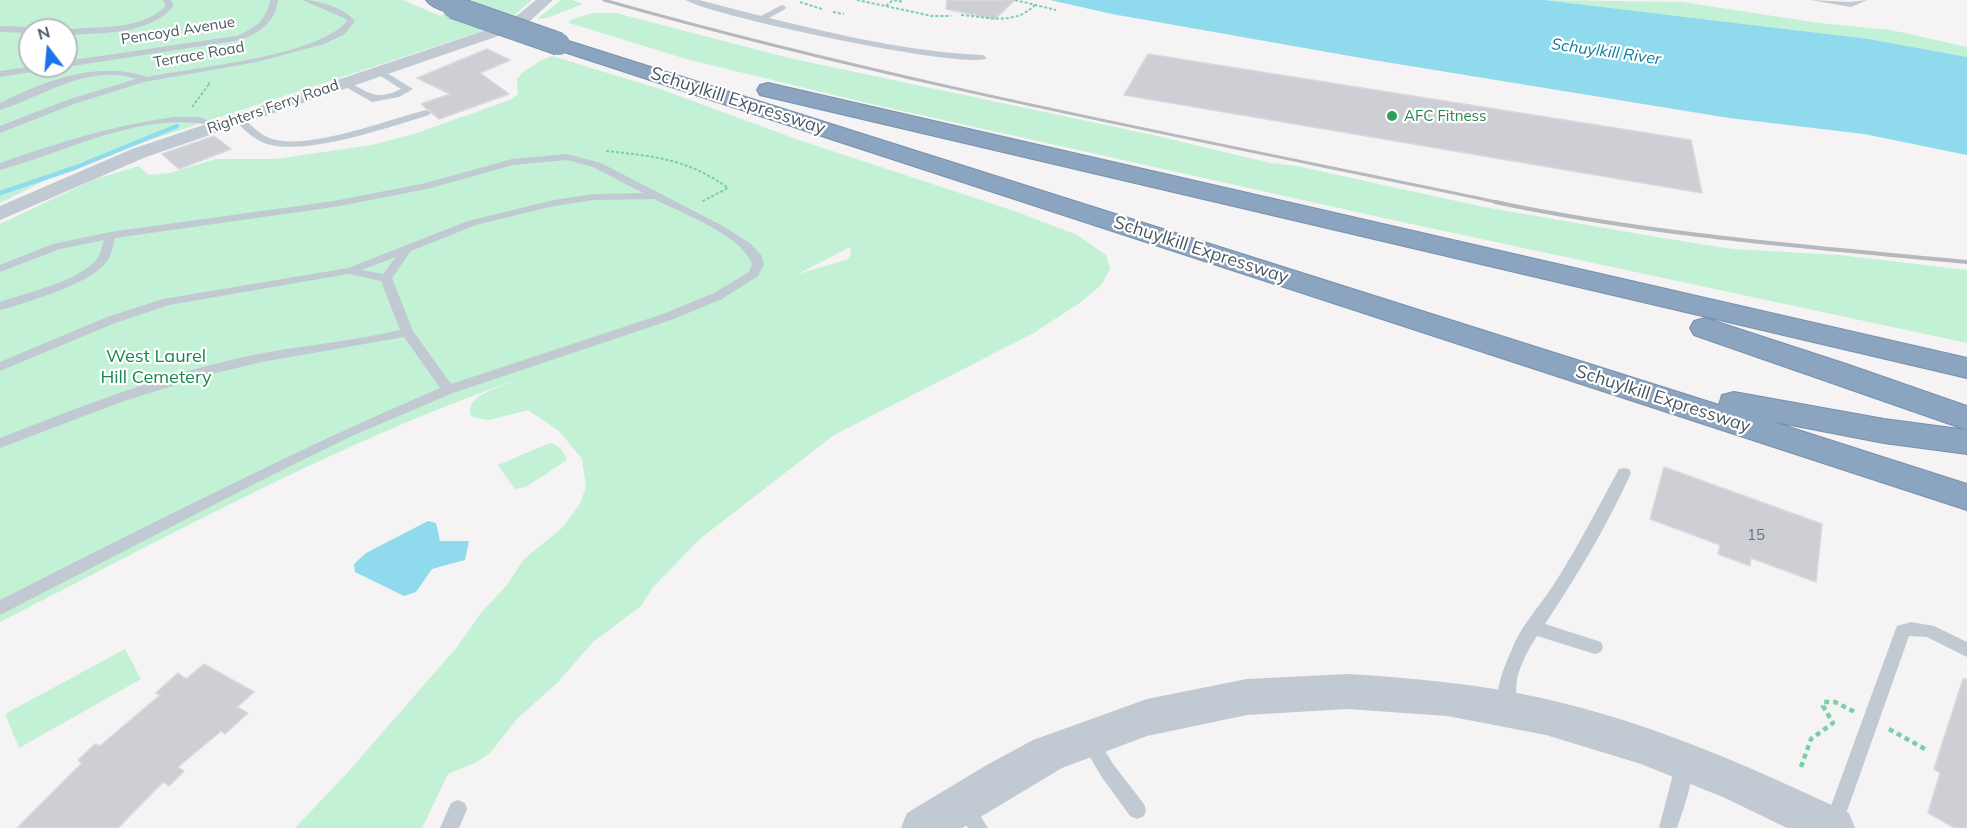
<!DOCTYPE html>
<html>
<head>
<meta charset="utf-8">
<style>
  body { margin:0 }
  #map { position:relative; width:1967px; height:828px; overflow:hidden; background:#f5f3f3; font-family:Mulish,sans-serif }
  canvas { display:block }
  .north { position:absolute; left:18px; top:18px; width:60px; height:60px; box-sizing:border-box; background:#fff; border:2px solid #b7bbc0; border-radius:50%; rotate:344deg; font-size:16px; font-weight:700; line-height:24px; text-align:center; color:#4a5661 }
  .north::after { content:''; display:block; margin:auto; width:21px; height:27px; background:#1a73e8; clip-path:polygon(50% 0,100% 100%,50% 72%,0 100%) }
</style>
</head>
<body>
<div id="map">
<canvas width="1967" height="828"></canvas>
<div class="north">N</div>
</div>
<script>
const ctx = document.querySelector('canvas').getContext('2d');
ctx.lineJoin = 'round';
function fillPath(path, color) {
  ctx.fillStyle = color;
  ctx.fill(path, 'evenodd');
}
function stroke(path, color, width, dash) {
  ctx.strokeStyle = color;
  ctx.lineWidth = width;
  ctx.lineCap = dash ? 'butt' : 'round';
  ctx.setLineDash(dash || []);
  ctx.stroke(path);
}
function label(font, color, halo, rows, align = 'center') {
  ctx.font = font + ' Mulish,sans-serif';
  ctx.lineWidth = 4.5;
  ctx.setLineDash([]);
  ctx.textBaseline = 'middle';
  ctx.strokeStyle = halo;
  ctx.fillStyle = color;
  for (const [text, x, y, turn = 0] of rows) {
    ctx.save();
    ctx.translate(x, y);
    ctx.rotate((+turn || 0) * Math.PI / 180);
    ctx.textAlign = isNaN(turn) ? turn : align;
    if (halo) ctx.strokeText(text, 0, 0);
    ctx.fillText(text, 0, 0);
    ctx.restore();
  }
}
fillPath(new Path2D(`
  M 0,0 L 403,0 L 440,16 L 474,0 L 532,0 L 511,18 L 482,31 L 80,163 L 0,203 ZM 30,30 L 66,30 L 66,66 L 30,66 Z
  M 561,0 L 572,0 L 583,4 L 547,18 L 537,19 Z
  M 1544,0 L 1682,2 L 1819,23 L 1891,30 L 1967,47 L 1967,57 L 1869,39 Z
  M 592,13 L 616,13 L 789,58 L 1153,135 L 1270,163 L 1297,166 L 1479,206 L 1656,237 L 1733,249 L 1839,255 L 1967,270 L 1967,343 L 1388,219 L 867,103 L 686,59 L 569,23 L 570,20 Z
  M 552,56 L 660,89 L 796,139 L 1017,212 L 1077,235 L 1106,255 L 1110,269 L 1102,284 L 1081,302 L 1032,334 L 834,435 L 701,538 L 653,587 L 641,606 L 593,642 L 558,682 L 517,719 L 490,753 L 477,762 L 448,774 L 422,828 L 295,828 L 348,772 L 457,647 L 481,613 L 507,585 L 524,559 L 561,529 L 580,504 L 586,487 L 582,459 L 559,431 L 528,410 L 489,420 L 472,417 C 461,395 504,387 516,380 C 336,443 169,536 0,622 L 0,224 L 95,179 L 139,166 L 148,175 L 170,173 L 216,159 L 275,159 L 372,145 L 414,134 L 510,100 L 518,94 L 517,79 L 522,73 L 540,61 ZM 850,247 L 851,255 L 846,260 L 798,274 Z
  M 550,443 C 559,445 564,451 567,460 L 526,487 L 515,489 L 498,465 Z
  M 125,649 L 141,679 L 19,748 L 5,714 Z`), '#c3f1d5');
fillPath(new Path2D(`
  M 1050,0 L 1544,0 L 1869,39 L 1967,57 L 1967,155 L 1864,134 L 1729,118 L 1361,58 L 1112,14 Z
  M 428,521 L 436,523 L 440,541 L 469,541 L 465,560 L 432,569 L 416,592 L 404,596 L 355,572 L 354,564 L 366,553 Z`), '#90daee');
stroke(new Path2D(`
  M 0,193 L 74,168 L 177,126`), '#90daee', 4.5);
const building = new Path2D(`
  M 947,0 L 1015,0 L 995,19 L 946,9 Z
  M 487,49 L 510,60 L 480,73 L 509,94 L 439,119 L 421,104 L 450,94 L 417,78 Z
  M 1148,54 L 1691,140 L 1702,193 L 1124,95 Z
  M 214,136 L 231,149 L 179,169 L 162,154 Z
  M 1664,467 L 1822,524 L 1816,582 L 1751,558 L 1750,566 L 1718,554 L 1720,545 L 1650,519 Z
  M 204,664 L 254,692 L 237,707 L 248,713 L 225,734 L 221,731 L 178,767 L 184,771 L 169,786 L 163,782 L 118,828 L 17,828 L 82,763 L 78,760 L 95,744 L 100,746 L 160,695 L 156,693 L 178,673 L 186,679 Z
  M 1963,679 L 1967,679 L 1967,828 L 1955,828 L 1928,813 L 1940,773 L 1934,769 Z`);
fillPath(building, '#cdcfd5');
stroke(building, '#d7d9de', 1.5);
const motorway = new Path2D(`
  M 426,0 L 453,0 L 463,7 L 460,11 C 449,14 433,9 426,0 Z
  M 559,38 L 1719,405 L 1722,395 L 1734,392 L 1884,419 L 1967,430 L 1967,454 L 1884,443 L 1770,421 L 1967,484 L 1967,510 L 552,48 L 548,44 L 552,40 Z
  M 768,83 L 1967,358 L 1967,378 L 760,95 L 757,90 L 760,85 Z
  M 1705,318 L 1849,365 L 1967,406 L 1967,430 L 1694,335 L 1690,328 L 1694,321 Z`);
stroke(motorway, '#7690ad', 2);
stroke(new Path2D(`
  M 857,0 L 932,16 L 951,16
  M 894,0 L 903,2
  M 1015,0 L 1056,10
  M 800,2 L 822,9
  M 886,6 L 893,0
  M 833,12 L 844,14
  M 961,15 C 989,17 1013,26 1035,5
  M 192,107 L 210,83 L 208,84
  M 606,151 C 653,156 688,159 728,188 L 701,202`), '#7ad0a6', 2, [3, 2]);
stroke(new Path2D(`
  M 1889,729 L 1925,749
  M 1801,767 L 1811,739 L 1833,723 L 1823,706 L 1824,702 L 1835,702 L 1855,712`), '#7ad0a6', 4.5, [5, 4]);
fillPath(new Path2D(`
  M 163,0 L 171,0 L 174,6 C 149,35 101,33 66,35 L 66,30 L 64,30 C 98,25 139,32 166,6 Z
  M 270,0 L 278,0 C 275,22 261,32 241,40 L 66,67 L 63,66 L 66,66 L 66,61 L 236,36 C 254,29 267,20 270,0 Z
  M 302,0 C 318,0 345,8 355,21 L 345,34 L 324,44 L 257,62 L 144,82 L 74,104 L 0,133 L 0,126 L 67,100 L 136,79 C 89,63 42,97 0,110 L 0,103 C 44,81 98,60 147,77 C 194,67 317,57 347,21 L 344,18 Z
  M 686,0 L 699,0 L 761,16 L 782,5 L 786,7 L 785,9 L 769,18 C 839,35 911,52 983,55 L 987,58 C 969,71 710,16 686,0 Z
  M 1810,0 L 1850,2 L 1867,0 L 1851,7 Z
  M 0,26 L 30,27 L 34,30 L 30,30 L 30,33 L 0,32 Z
  M 34,66 L 55,66 L 51,69 L 0,77 L 0,71 Z
  M 379,68 L 413,89 L 399,97 L 372,102 L 339,83 L 347,81 C 369,93 376,101 401,89 L 376,73 L 374,71 Z
  M 426,110 L 431,113 L 429,115 C 389,127 307,156 267,144 C 254,140 243,129 234,119 L 242,117 C 251,125 260,135 272,139 C 310,150 387,120 426,110 Z
  M 174,117 L 199,117 L 223,126 L 218,129 C 211,127 203,123 196,123 C 128,117 64,153 0,170 L 0,163 C 57,143 114,125 174,117 Z
  M 567,154 L 601,163 L 721,225 L 750,243 L 761,255 L 764,264 L 758,276 L 722,299 L 671,320 L 453,393 L 352,436 L 266,478 L 0,615 L 0,600 C 145,527 290,452 440,388 L 404,337 L 262,362 L 211,374 L 124,401 L 0,448 L 0,438 C 79,407 159,376 243,357 C 295,346 348,342 400,330 L 381,281 L 348,274 L 169,305 L 115,323 L 0,371 L 0,362 L 107,317 L 163,299 L 348,268 L 468,221 L 554,200 L 594,194 L 643,193 L 593,167 L 567,160 L 513,165 L 427,189 L 334,207 L 115,238 C 113,248 111,259 102,267 C 84,285 26,303 0,310 L 0,302 C 27,292 75,283 95,261 C 100,256 102,247 104,240 L 60,249 L 0,272 L 0,265 L 53,244 L 110,232 L 334,201 L 426,183 L 512,159 ZM 654,199 C 680,212 743,236 752,264 L 749,272 L 714,293 L 663,314 L 451,384 L 413,331 L 392,278 L 411,251 L 476,225 L 554,206 L 594,200 ZM 396,257 L 383,274 L 361,270 Z
  M 1624,468 L 1629,469 L 1631,473 C 1607,526 1577,576 1545,624 L 1601,642 L 1603,647 L 1601,652 L 1595,654 L 1537,636 C 1529,648 1520,665 1517,679 C 1515,691 1518,702 1513,712 L 1507,715 L 1501,712 C 1491,692 1507,661 1515,642 C 1525,621 1543,602 1556,581 C 1579,545 1598,507 1619,469 Z
  M 1911,622 L 1934,626 L 1967,642 L 1967,657 L 1927,637 L 1909,636 L 1841,828 L 1825,828 L 1824,825 L 1895,631 L 1897,626 Z
  M 1089,732 L 1095,734 L 1113,764 L 1144,804 L 1146,810 L 1144,816 L 1137,819 L 1130,816 L 1101,776 L 1080,740 L 1083,734 Z
  M 1684,753 L 1690,755 C 1698,772 1683,810 1677,828 L 1659,828 L 1678,755 Z
  M 964,798 L 971,801 L 988,828 L 968,828 L 955,807 L 957,801 Z
  M 458,800 L 465,803 L 467,809 L 459,828 L 440,828 L 451,803 Z`), '#c1cad2');
fillPath(new Path2D(`
  M 536,0 L 553,0 L 531,20 L 507,33 L 146,157 L 0,220 L 0,206 L 132,149 L 495,27 L 519,14 Z`), '#c1cad2');
fillPath(new Path2D(`
  M 1347,674 C 1414,678 1480,684 1546,699 C 1652,723 1751,767 1849,813 L 1855,828 L 1787,828 L 1725,798 L 1641,764 L 1546,735 L 1447,716 L 1347,709 L 1247,715 L 1147,736 L 1062,768 L 962,828 L 901,828 L 907,813 L 985,766 L 1033,740 L 1147,699 L 1247,679 Z`), '#c1cad2');
fillPath(motorway, '#8ba5c1');
stroke(new Path2D(`
  M 604,0 C 899,84 1202,140 1502,203`), '#b5b8bd', 3);
stroke(new Path2D(`
  M 1495,202 C 1651,235 1809,247 1967,262`), '#b5b8bd', 4);
const motorwayBridge = new Path2D(`
  M 453,7 L 559,44`);
stroke(motorwayBridge, '#7690ad', 24, []);
stroke(motorwayBridge, '#8ba5c1', 22);
for (const [x, y, r, color] of [
  [1392,116,6,"#2e9e5b"]
]) {
  const dot = new Path2D();
  dot.arc(x, y, r, 0, 2 * Math.PI);
  ctx.fillStyle = color;
  ctx.fill(dot);
  stroke(dot, '#fff', 2);
}
label('15px', '#4a5661', '#fff', [
  ["Pencoyd Avenue",178,31,-9],
  ["Terrace Road",199,55,-10],
  ["Righters Ferry Road",273,107,-19]
]);
label('15px', '#27864d', '#fff', [
  ["AFC Fitness",1404,116]
], 'left');
label('15px', '#6b747e', null, [
  ["15",1756,535]
]);
label('italic 16px', '#0c7c9b', '#fff', [
  ["Schuylkill River",1606,52,8]
]);
label('18px', '#4a5661', '#fff', [
  ["Schuylkill Expressway",738,101,18],
  ["Schuylkill Expressway",1201,250,18],
  ["Schuylkill Expressway",1663,399,18]
]);
label('18px', '#17864f', '#fff', [
  ["West Laurel",156,357],
  ["Hill Cemetery",156,378]
]);
</script>
</body>
</html>
